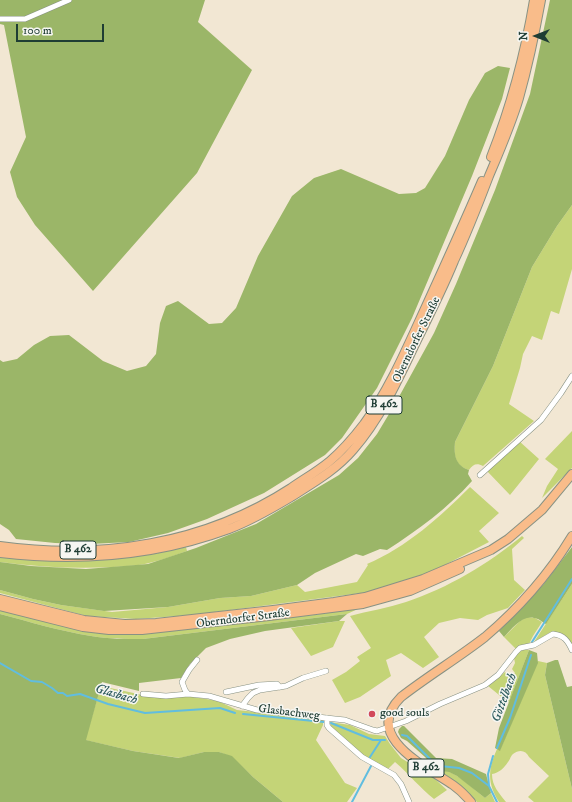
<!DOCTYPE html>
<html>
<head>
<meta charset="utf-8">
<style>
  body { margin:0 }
  #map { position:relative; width:572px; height:802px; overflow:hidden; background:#f2e7d3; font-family:"IM FELL DW Pica",serif }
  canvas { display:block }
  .north { position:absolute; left:516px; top:16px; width:40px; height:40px; -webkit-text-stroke:3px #f6f6f2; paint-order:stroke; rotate:270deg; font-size:11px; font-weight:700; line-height:16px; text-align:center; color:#1f3d34 }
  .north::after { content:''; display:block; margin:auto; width:14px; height:18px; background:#1f3d34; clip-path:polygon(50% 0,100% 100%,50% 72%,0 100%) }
  .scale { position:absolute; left:16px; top:24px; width:88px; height:18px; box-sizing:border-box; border:2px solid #1f3d34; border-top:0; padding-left:5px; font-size:12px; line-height:14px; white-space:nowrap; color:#1f3d34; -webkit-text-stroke:3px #f6f6f2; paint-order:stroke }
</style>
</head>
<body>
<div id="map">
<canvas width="572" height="802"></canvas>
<div class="north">N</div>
<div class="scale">100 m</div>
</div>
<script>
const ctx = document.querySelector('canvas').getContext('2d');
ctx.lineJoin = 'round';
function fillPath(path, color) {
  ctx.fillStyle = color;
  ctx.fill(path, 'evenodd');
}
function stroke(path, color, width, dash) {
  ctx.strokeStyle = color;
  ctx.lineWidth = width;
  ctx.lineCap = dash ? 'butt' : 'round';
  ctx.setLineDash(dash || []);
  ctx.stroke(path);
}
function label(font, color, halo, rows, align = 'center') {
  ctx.font = font + ' "IM FELL DW Pica",serif';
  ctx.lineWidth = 3;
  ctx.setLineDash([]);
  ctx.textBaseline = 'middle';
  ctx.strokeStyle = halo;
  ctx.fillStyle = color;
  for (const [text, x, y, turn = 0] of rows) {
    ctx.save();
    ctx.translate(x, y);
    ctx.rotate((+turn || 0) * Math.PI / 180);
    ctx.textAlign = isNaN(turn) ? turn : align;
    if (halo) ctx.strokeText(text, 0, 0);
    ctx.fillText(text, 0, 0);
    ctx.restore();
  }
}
fillPath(new Path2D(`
  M 572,205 L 572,269 L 559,314 L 551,311 L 542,340 L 532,336 L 523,354 L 520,368 L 509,404 L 534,421 L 483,466 C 477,463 473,464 469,470 C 454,465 454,455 455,442 L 493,366 L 532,267 L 557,226 Z
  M 572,431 L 572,468 L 542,498 L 547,486 L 558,469 L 545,459 Z
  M 519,441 L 539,459 L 510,495 L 487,471 Z
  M 470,487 L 499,513 L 479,531 L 489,542 L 435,570 L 407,580 L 369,592 L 192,615 L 136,619 L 87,616 L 0,593 L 0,590 L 33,599 L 61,605 L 112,612 L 168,607 L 220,598 L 251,596 L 297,585 L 305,592 L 357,582 L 368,565 L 367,564 C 407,547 440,517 470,487 Z
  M 522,536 L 524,538 L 512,549 L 514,580 L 525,590 L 508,608 L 487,615 L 478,620 L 460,618 L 439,623 L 424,637 L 439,657 L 423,668 L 401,653 L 386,660 L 391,676 L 360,697 L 345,703 L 332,680 L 346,672 L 360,661 L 357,657 L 371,648 L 350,616 C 368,611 388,608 406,602 C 448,588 488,564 522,536 Z
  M 186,547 L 187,551 C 175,555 162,560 149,563 C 138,566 125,566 113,567 C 75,569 38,567 0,562 L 0,556 L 89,560 L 154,554 Z
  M 572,584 L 572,646 L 553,632 L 549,633 L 534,642 Z
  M 360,608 L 347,614 L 143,639 C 126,639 108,639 91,636 C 60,631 30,622 0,614 L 0,609 L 54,624 L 229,624 L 314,615 Z
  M 527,617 L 535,618 L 542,622 L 533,636 L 529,644 L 522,645 L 516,649 L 504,637 L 520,621 Z
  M 339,621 L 345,621 L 333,647 L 311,656 L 291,628 Z
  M 523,650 L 529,650 L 509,703 L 488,686 L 505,672 L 510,677 L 515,673 L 512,669 L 515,663 L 514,658 L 519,652 Z
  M 538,661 L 547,663 L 545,675 L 572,789 L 572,802 L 534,802 L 528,797 L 549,776 L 529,757 C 526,750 519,749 513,754 C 510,757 510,760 508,762 C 504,768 499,773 492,774 C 492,786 499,793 506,802 L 499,802 C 487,783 488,769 497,749 L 500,750 Z
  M 101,686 L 152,697 L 193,697 L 206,699 L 218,701 L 237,710 L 323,719 L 323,725 L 316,740 L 345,783 L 357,788 L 347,802 L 283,802 L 253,777 L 232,757 L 219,752 L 204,752 L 180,758 L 133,751 L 85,740 Z
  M 330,722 L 350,725 L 369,734 L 385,736 L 390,744 L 401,758 L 435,779 L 447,790 L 434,799 C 420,788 409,774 395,762 L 388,769 L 364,756 L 331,727 Z
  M 441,771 C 454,769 474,790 485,798 L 491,793 L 495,802 L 477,802 Z`), '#c4d477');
fillPath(new Path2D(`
  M 0,0 L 205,0 L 198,22 L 252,70 L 197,173 L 93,291 L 35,225 L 17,197 L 10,172 L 26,137 L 4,25 L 0,24 Z
  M 550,0 L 572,0 L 572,205 L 557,226 L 532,267 L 493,366 L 455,442 C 454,455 455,465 469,470 L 468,474 L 472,481 C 448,508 418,530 387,550 L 380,549 L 363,556 L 356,554 L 315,573 L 297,585 L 251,596 L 220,598 L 168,607 L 104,611 L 61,605 L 33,599 L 0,590 L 0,562 L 31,566 L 86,569 L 148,564 L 196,548 L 256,524 L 339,475 L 358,458 L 377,434 L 395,404 L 434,333 L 456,284 L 495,190 L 530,94 Z
  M 498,66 L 510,68 L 502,99 L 472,176 L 412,318 L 377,388 L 342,438 L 325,455 L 264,493 L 207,519 L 168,533 L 129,542 L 90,544 L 55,543 L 16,539 L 9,530 L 0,524 L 0,360 L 3,362 L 17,359 L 34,345 L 50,336 L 69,335 L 103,361 L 127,371 L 146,366 L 156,354 L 160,323 L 166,306 L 178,301 L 209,324 L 222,323 L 236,308 L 258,256 L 292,196 L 314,178 L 341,169 L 399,194 L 416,193 L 425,188 L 445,156 L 469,100 L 485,73 Z
  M 572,547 L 572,584 L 546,624 C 542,622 538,618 534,618 C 522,615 512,629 504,637 L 499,631 L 543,585 Z
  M 0,614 C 30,622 60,631 91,636 C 108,639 126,639 143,639 L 347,614 L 339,621 L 265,631 L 230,639 L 206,648 L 190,664 L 181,678 L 139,683 L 139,691 L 102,682 L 86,740 L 133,751 L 179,758 L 204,752 L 219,752 L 232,756 L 253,777 L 283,802 L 0,802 Z
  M 529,650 L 537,653 L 538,663 L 500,751 L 495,748 L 499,728 Z
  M 555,660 L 558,660 L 567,687 L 572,686 L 572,789 L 545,675 L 547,663 Z
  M 402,726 L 404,726 L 436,758 L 452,759 L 486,774 L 491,793 L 485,798 L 457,776 L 449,772 L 441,771 L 435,768 L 425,757 L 407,741 L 401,738 L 398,732 L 399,729 Z`), '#9bb668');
stroke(new Path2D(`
  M 532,642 L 572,579
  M 0,663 L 31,681 L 42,682 L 52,688 L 58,693 L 63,693 L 67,696 L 80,694 L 108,704 L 145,713 L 220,708 L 235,713
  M 243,714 L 324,722
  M 331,723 L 373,740 L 385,740
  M 402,735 L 407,736 L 434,763 L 440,766 L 459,768 L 472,773 L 489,786 L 497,802
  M 497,748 L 510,718 L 531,655
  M 370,757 L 381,740
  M 489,786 L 488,774 L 493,756
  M 352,802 L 371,766`), '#61bddf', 2);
const street = new Path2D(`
  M 0,19 L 25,19 L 69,0
  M 480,475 L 541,420 L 561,393 L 572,376
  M 226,692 L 259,685 L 277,684 L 280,687
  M 143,694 L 166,696 L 188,694 L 209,696 L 257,710 L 335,719 L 345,720 L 373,730 L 377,731 L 406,721 L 440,704 L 485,685 L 498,675 L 516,652 L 520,648 L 534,645 L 553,634 C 564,635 568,641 572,650
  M 188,694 L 185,690 L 182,682 L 189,670 L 197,660
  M 242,706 L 248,698 L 253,693 L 260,690 L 286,686 L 303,678 L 326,671
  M 327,718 L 327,725 L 329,728 L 362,757 L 394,775 L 401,784 L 409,802`);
const primary = new Path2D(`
  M 491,157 C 511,106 525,54 534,0
  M 0,546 C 101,560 205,544 291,488 C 304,479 318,471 330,461 C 343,450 354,437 364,424 C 386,394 402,359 417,326 C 439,278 461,230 482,181
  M 0,553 C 77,562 156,556 229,529 C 250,521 271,509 291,497 C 313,483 336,470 353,450 C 381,418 399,378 417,340 C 430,314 443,288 454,261 C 467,233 478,205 489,176 C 500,150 511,125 519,98 C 528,66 535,33 541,0
  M 0,599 L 84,620 L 125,624 L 156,623 L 273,610 L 334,602 L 365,597 L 423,579 L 491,550 L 508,539 L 542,510 L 572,474
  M 0,606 L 83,627 L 109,630 L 142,630 L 269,616 L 363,604 L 410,591 L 460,569
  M 471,802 C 466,796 460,790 453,785 C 427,767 361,737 401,697 C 428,676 458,658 485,637 C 519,608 549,574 572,536`);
stroke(street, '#889284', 6);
stroke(primary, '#889284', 10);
stroke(street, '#fff', 5);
stroke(primary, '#f9bc8a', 8);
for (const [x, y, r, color] of [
  [372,714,4,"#d1495b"]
]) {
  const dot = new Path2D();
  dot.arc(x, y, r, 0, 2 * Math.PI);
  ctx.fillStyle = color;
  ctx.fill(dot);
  stroke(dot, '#f6f6f2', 1.5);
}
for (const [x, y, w] of [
  [384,405,36],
  [78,550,36],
  [426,768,36]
]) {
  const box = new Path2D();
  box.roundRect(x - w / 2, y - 9, w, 18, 3);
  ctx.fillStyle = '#f6f6f2';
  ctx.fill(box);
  stroke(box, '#1f3d34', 1);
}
label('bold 11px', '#1f3d34', null, [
  ["B 462",384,405],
  ["B 462",78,550],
  ["B 462",426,768]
]);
label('12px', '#1f3d34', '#f6f6f2', [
  ["Oberndorfer Straße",417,340,-64],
  ["Oberndorfer Straße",243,619,-7],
  ["Glasbachweg",289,713,7]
]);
label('12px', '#1f3d34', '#f6f6f2', [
  ["good souls",380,714]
], 'left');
label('italic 13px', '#305d5f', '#f6f6f2', [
  ["Glasbach",116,695,16],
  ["Göttelbach",505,698,-70]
]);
</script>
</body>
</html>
